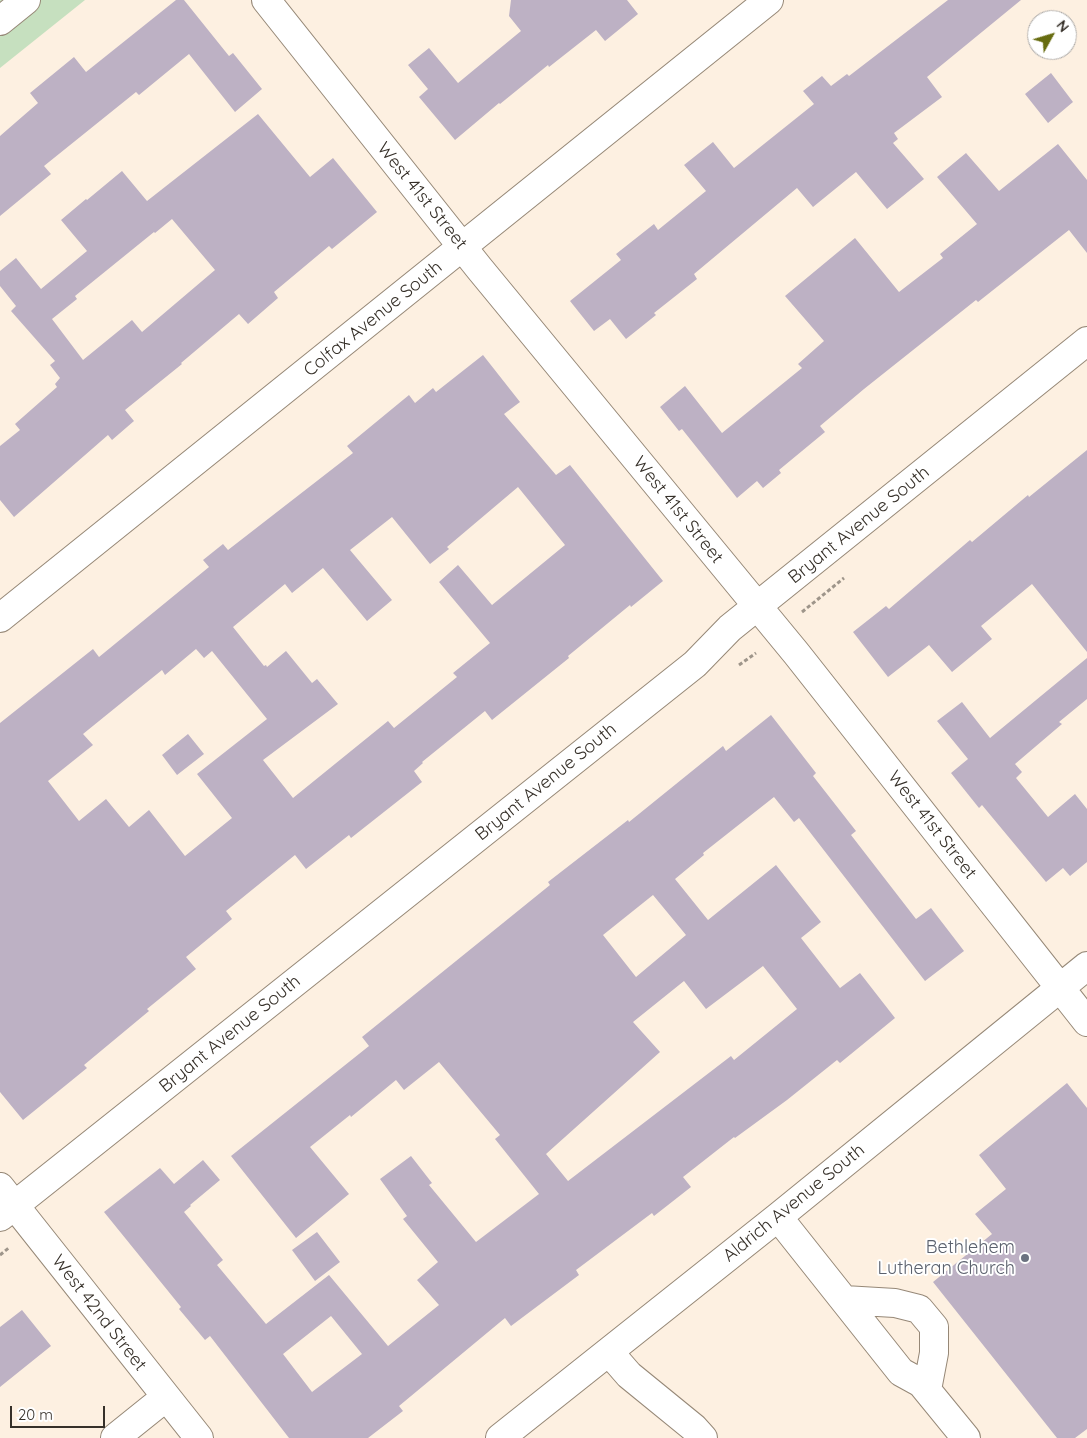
<!DOCTYPE html>
<html>
<head>
<meta charset="utf-8">
<style>
  body { margin:0 }
  #map { position:relative; width:1087px; height:1438px; overflow:hidden; background:#fdf0e1; font-family:Quicksand,sans-serif }
  canvas { display:block }
  .north { position:absolute; left:1027px; top:10px; width:50px; height:50px; box-sizing:border-box; background:#fff; border:1px solid #afaca9; border-radius:50%; rotate:51deg; font-size:14px; font-weight:700; line-height:20px; text-align:center; color:#363029 }
  .north::after { content:''; display:block; margin:auto; width:18px; height:22px; background:#676c10; clip-path:polygon(50% 0,100% 100%,50% 72%,0 100%) }
  .scale { position:absolute; left:10px; top:1406px; width:95px; height:22px; box-sizing:border-box; border:2px solid #363029; border-top:0; padding-left:6px; font-size:15px; line-height:18px; white-space:nowrap; color:#363029; -webkit-text-stroke:4px #fff; paint-order:stroke }
</style>
</head>
<body>
<div id="map">
<canvas width="1087" height="1438"></canvas>
<div class="north">N</div>
<div class="scale">20 m</div>
</div>
<script>
const ctx = document.querySelector('canvas').getContext('2d');
ctx.lineJoin = 'round';
function fillPath(path, color) {
  ctx.fillStyle = color;
  ctx.fill(path, 'evenodd');
}
function stroke(path, color, width, dash) {
  ctx.strokeStyle = color;
  ctx.lineWidth = width;
  ctx.lineCap = dash ? 'butt' : 'round';
  ctx.setLineDash(dash || []);
  ctx.stroke(path);
}
function label(font, color, halo, rows, align = 'center') {
  ctx.font = font + ' Quicksand,sans-serif';
  ctx.lineWidth = 4;
  ctx.setLineDash([]);
  ctx.textBaseline = 'middle';
  ctx.strokeStyle = halo;
  ctx.fillStyle = color;
  for (const [text, x, y, turn = 0] of rows) {
    ctx.save();
    ctx.translate(x, y);
    ctx.rotate((+turn || 0) * Math.PI / 180);
    ctx.textAlign = isNaN(turn) ? turn : align;
    if (halo) ctx.strokeText(text, 0, 0);
    ctx.fillText(text, 0, 0);
    ctx.restore();
  }
}
fillPath(new Path2D(`
  M 0,0 L 85,0 L 0,68 Z`), '#c6e0bf');
fillPath(new Path2D(`
  M 176,0 L 184,0 L 229,56 L 233,53 L 262,89 L 235,112 L 189,54 L 139,95 L 136,92 L 44,166 L 51,174 L 0,216 L 0,136 L 38,103 L 30,93 L 74,57 L 86,72 Z
  M 511,0 L 627,0 L 638,14 L 605,41 L 596,30 L 549,67 L 548,65 L 500,104 L 499,103 L 455,140 L 419,97 L 428,89 L 408,65 L 429,48 L 458,83 L 521,31 L 509,16 Z
  M 948,0 L 1021,0 L 927,77 L 942,97 L 894,133 L 898,139 L 893,143 L 924,179 L 887,209 L 856,172 L 813,207 L 797,188 L 694,274 L 697,279 L 654,313 L 656,315 L 626,339 L 610,319 L 594,331 L 570,301 L 621,260 L 616,254 L 654,224 L 658,230 L 706,191 L 684,165 L 713,142 L 734,168 L 814,104 L 803,91 L 822,76 L 831,86 L 847,74 L 849,76 Z
  M 1051,73 L 1073,102 L 1048,123 L 1025,94 Z
  M 258,114 L 310,177 L 333,158 L 377,212 L 332,249 L 329,246 L 274,292 L 278,298 L 248,324 L 239,314 L 181,363 L 182,364 L 125,410 L 134,421 L 112,440 L 108,435 L 14,517 L 0,500 L 0,446 L 20,430 L 15,424 L 57,387 L 55,384 L 60,378 L 50,365 L 55,361 L 11,311 L 16,306 L 0,286 L 0,271 L 16,258 L 41,289 L 87,251 L 61,220 L 86,199 L 87,200 L 122,171 L 147,201 ZM 172,219 L 215,270 L 142,332 L 132,320 L 83,360 L 52,319 L 77,299 L 75,296 L 154,232 L 155,233 Z
  M 1058,144 L 1087,180 L 1087,253 L 1069,230 L 978,302 L 976,300 L 864,389 L 820,426 L 825,432 L 779,470 L 781,473 L 763,488 L 757,481 L 737,498 L 682,429 L 679,431 L 660,407 L 685,386 L 722,433 L 802,368 L 798,364 L 824,341 L 785,296 L 855,238 L 899,292 L 943,258 L 940,254 L 977,224 L 937,177 L 966,153 L 999,191 Z
  M 483,355 L 520,402 L 504,414 L 556,475 L 570,465 L 663,581 L 631,607 L 630,605 L 568,656 L 569,658 L 492,720 L 485,711 L 422,762 L 423,763 L 414,771 L 422,782 L 351,838 L 349,835 L 306,869 L 295,855 L 226,911 L 232,919 L 186,957 L 196,969 L 147,1009 L 149,1011 L 84,1065 L 87,1068 L 23,1120 L 0,1092 L 0,723 L 93,649 L 99,657 L 209,567 L 203,560 L 223,544 L 228,550 L 353,453 L 347,446 L 409,395 L 415,403 L 433,388 L 436,392 ZM 518,487 L 565,545 L 492,605 L 458,565 L 439,582 L 490,643 L 453,673 L 457,677 L 394,728 L 388,721 L 293,798 L 263,760 L 338,704 L 317,679 L 312,683 L 286,651 L 267,667 L 266,665 L 264,666 L 233,627 L 285,584 L 292,593 L 323,568 L 367,621 L 392,600 L 350,550 L 392,517 L 430,564 L 449,549 L 447,547 ZM 196,649 L 204,658 L 212,651 L 267,719 L 197,774 L 232,818 L 185,856 L 149,810 L 129,827 L 106,799 L 79,821 L 48,781 L 93,745 L 83,734 L 162,670 L 165,675 Z
  M 1087,450 L 1087,652 L 1032,584 L 981,626 L 992,639 L 952,672 L 929,645 L 888,677 L 853,632 L 886,606 L 889,609 L 970,540 L 972,542 L 1028,495 L 1029,497 Z
  M 1087,658 L 1087,699 L 1059,722 L 1062,724 L 1015,764 L 1022,772 L 1016,778 L 1048,817 L 1075,794 L 1087,809 L 1087,862 L 1070,876 L 1063,868 L 1046,882 L 982,805 L 979,808 L 951,773 L 968,759 L 937,721 L 962,702 L 990,738 Z
  M 771,715 L 816,773 L 813,776 L 856,831 L 851,835 L 916,919 L 931,908 L 964,951 L 925,981 L 799,818 L 794,822 L 774,797 L 703,853 L 704,855 L 675,879 L 708,920 L 776,865 L 821,922 L 801,938 L 840,988 L 860,973 L 895,1018 L 840,1063 L 837,1060 L 787,1100 L 735,1138 L 734,1137 L 683,1177 L 691,1187 L 654,1216 L 652,1213 L 576,1270 L 579,1275 L 511,1326 L 505,1318 L 399,1406 L 403,1411 L 368,1438 L 289,1438 L 210,1336 L 205,1340 L 179,1309 L 181,1307 L 104,1212 L 160,1168 L 174,1184 L 203,1160 L 220,1180 L 190,1205 L 191,1206 L 184,1212 L 223,1260 L 217,1265 L 266,1324 L 329,1275 L 388,1346 L 439,1305 L 417,1280 L 438,1262 L 403,1219 L 407,1216 L 380,1179 L 411,1156 L 432,1183 L 429,1185 L 476,1242 L 539,1194 L 495,1139 L 500,1135 L 439,1062 L 404,1090 L 396,1080 L 351,1117 L 350,1115 L 310,1147 L 349,1194 L 296,1238 L 231,1156 L 369,1046 L 362,1037 L 550,885 L 548,882 L 628,820 L 629,822 L 723,746 L 726,751 ZM 653,895 L 686,935 L 636,977 L 603,935 ZM 763,966 L 797,1009 L 734,1060 L 731,1056 L 568,1181 L 546,1154 L 660,1052 L 633,1022 L 684,981 L 706,1009 ZM 331,1316 L 362,1354 L 312,1392 L 283,1354 Z
  M 188,734 L 204,754 L 177,775 L 162,755 Z
  M 1067,1083 L 1087,1108 L 1087,1429 L 1075,1438 L 1057,1438 L 933,1282 L 992,1234 L 975,1214 L 1006,1189 L 979,1155 Z
  M 317,1232 L 340,1262 L 315,1281 L 292,1250 Z
  M 22,1310 L 51,1346 L 0,1387 L 0,1327 Z`), '#bdb1c4');
const minor = new Path2D(`
  M 266,0 L 479,268 L 796,653 L 1087,1022
  M 0,21 L 26,0
  M 0,618 L 769,0
  M 0,1187 L 199,1438
  M 0,1217 L 695,664 L 730,628 L 1087,341
  M 778,1217 L 901,1372 L 921,1383 L 966,1438
  M 844,1300 L 895,1303 L 919,1309 L 934,1327 L 934,1353 L 927,1390
  M 609,1352 L 629,1375 L 694,1428 L 703,1438
  M 115,1438 L 166,1397
  M 500,1438 L 778,1217 L 1087,966`);
stroke(minor, '#968877', 30);
stroke(new Path2D(`
  M 802,612 L 844,578
  M 739,665 L 756,653
  M 0,1255 L 10,1247`), '#9e958a', 3, [4, 2.5]);
stroke(minor, '#fff', 28);
for (const [x, y, r, color] of [
  [1025,1258,5,"#6b7280"]
]) {
  const dot = new Path2D();
  dot.arc(x, y, r, 0, 2 * Math.PI);
  ctx.fillStyle = color;
  ctx.fill(dot);
  stroke(dot, '#fff', 2);
}
label('18px', '#363029', '#fff', [
  ["West 41st Street",422,196,51],
  ["Colfax Avenue South",373,319,-39],
  ["West 41st Street",678,510,51],
  ["Bryant Avenue South",859,525,-39],
  ["Bryant Avenue South",546,782,-39],
  ["West 41st Street",932,825,52],
  ["Bryant Avenue South",230,1034,-39],
  ["Aldrich Avenue South",794,1203,-39],
  ["West 42nd Street",99,1313,52]
]);
label('18px', '#5b616d', '#fff', [
  ["Bethlehem",1015,1248],
  ["Lutheran Church",1015,1269]
], 'right');
</script>
</body>
</html>
